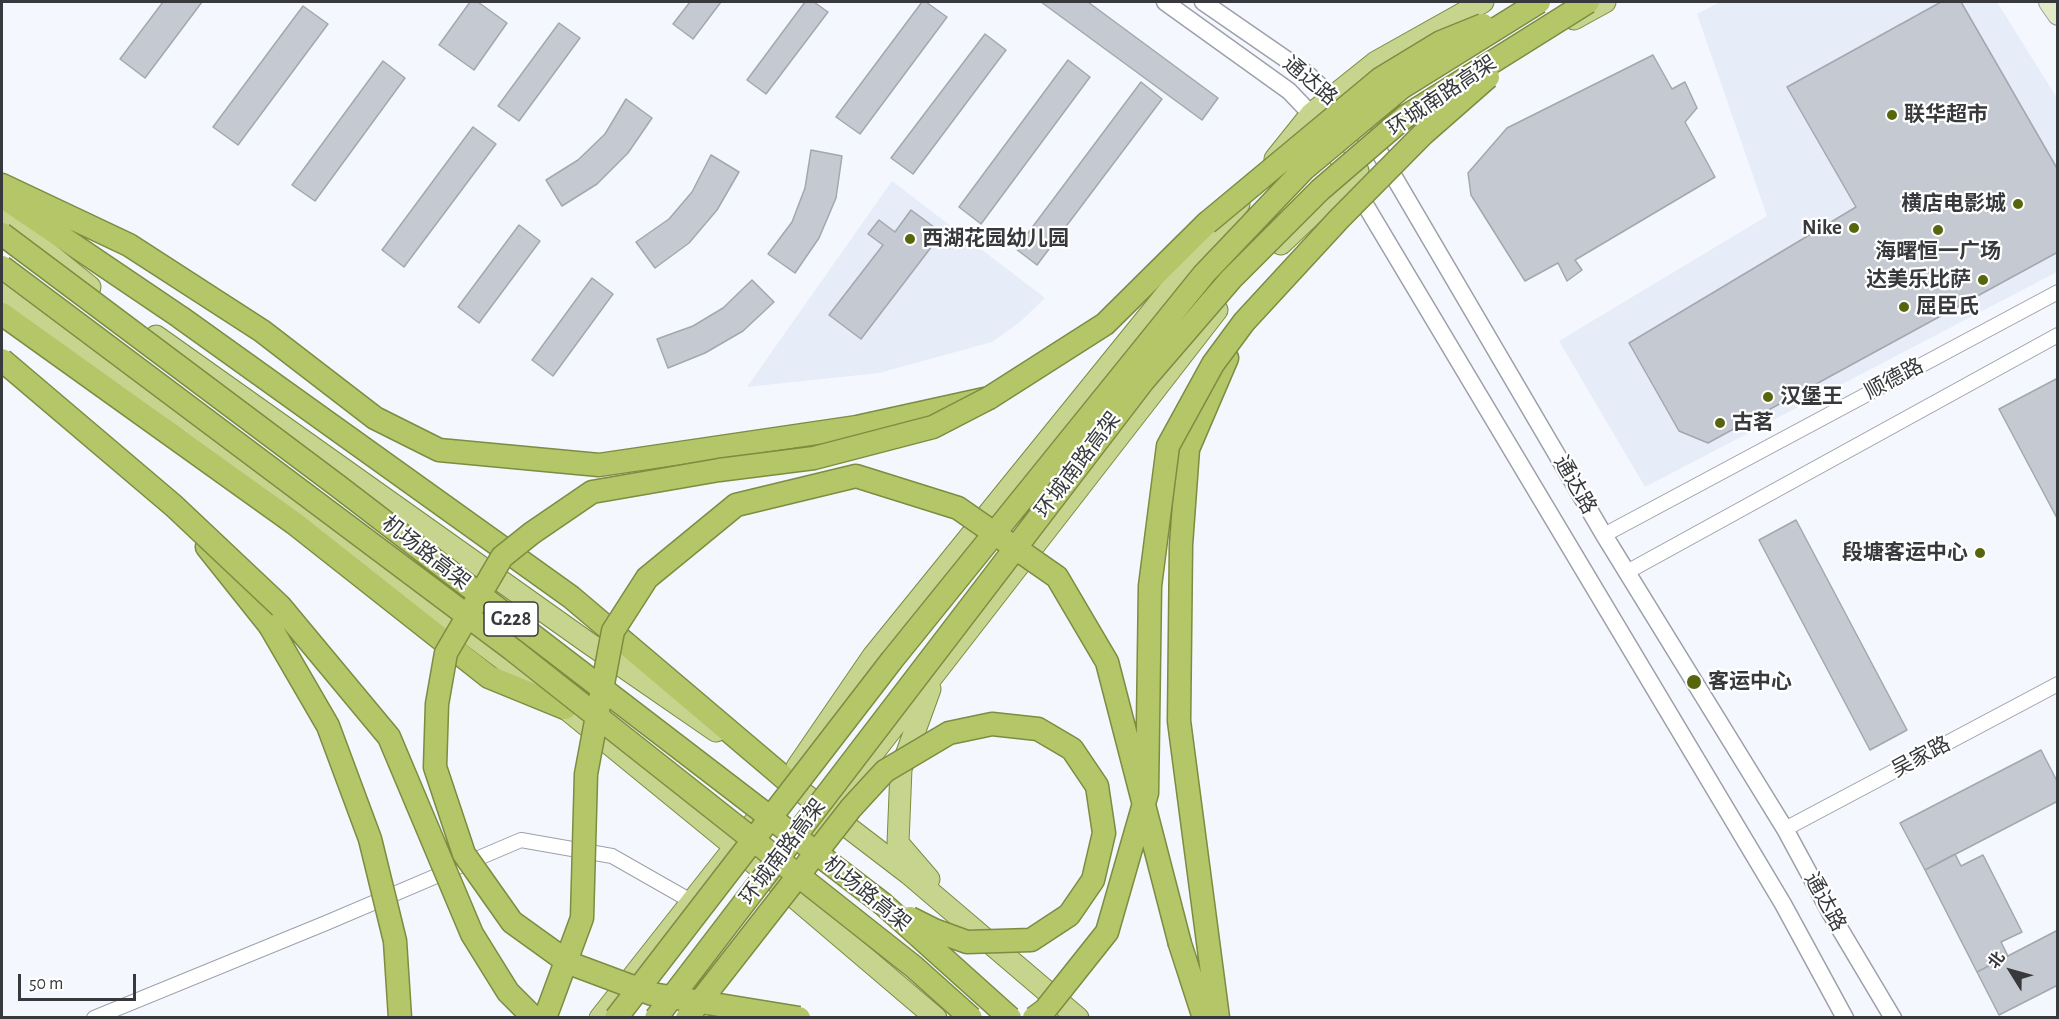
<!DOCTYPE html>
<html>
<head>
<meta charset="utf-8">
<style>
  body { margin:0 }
  #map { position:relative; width:2059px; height:1019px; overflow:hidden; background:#f4f8fe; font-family:"Alegreya Sans","Noto Sans SC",sans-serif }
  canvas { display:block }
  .frame { position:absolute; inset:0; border:3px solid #37393c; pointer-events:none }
  .north { position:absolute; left:1981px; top:941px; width:60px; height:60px; -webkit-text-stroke:4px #fff; paint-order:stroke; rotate:307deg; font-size:16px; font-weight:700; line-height:24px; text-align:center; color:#37393c }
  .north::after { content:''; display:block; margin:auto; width:21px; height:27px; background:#37393c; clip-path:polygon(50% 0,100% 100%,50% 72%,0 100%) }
  .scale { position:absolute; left:18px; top:974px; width:118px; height:27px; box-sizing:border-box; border:3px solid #37393c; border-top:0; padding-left:8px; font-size:18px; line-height:21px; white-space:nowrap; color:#37393c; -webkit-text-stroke:4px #fff; paint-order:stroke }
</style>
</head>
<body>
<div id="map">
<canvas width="2059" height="1019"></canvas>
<div class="frame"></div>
<div class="north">北</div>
<div class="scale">50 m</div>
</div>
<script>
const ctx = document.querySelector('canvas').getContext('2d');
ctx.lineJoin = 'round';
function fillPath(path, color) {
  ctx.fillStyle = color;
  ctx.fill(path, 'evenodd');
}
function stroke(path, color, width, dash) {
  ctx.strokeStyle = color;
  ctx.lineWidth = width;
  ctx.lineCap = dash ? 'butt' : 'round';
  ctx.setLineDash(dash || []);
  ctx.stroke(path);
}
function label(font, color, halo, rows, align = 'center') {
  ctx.font = font + ' "Alegreya Sans","Noto Sans SC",sans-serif';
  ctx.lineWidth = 4.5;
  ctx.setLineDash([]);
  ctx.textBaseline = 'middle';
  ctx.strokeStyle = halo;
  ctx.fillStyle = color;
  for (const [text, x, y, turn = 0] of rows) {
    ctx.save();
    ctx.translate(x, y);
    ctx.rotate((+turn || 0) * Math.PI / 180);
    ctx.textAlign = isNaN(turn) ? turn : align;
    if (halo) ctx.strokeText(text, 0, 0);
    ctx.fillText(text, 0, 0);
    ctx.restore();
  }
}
fillPath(new Path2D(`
  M 1720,2 L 1997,2 L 2057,98 L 2057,272 L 1645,487 L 1559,341 L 1767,216 L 1697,14 Z
  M 892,181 L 1045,298 L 1020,322 L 992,342 L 879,373 L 747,387 Z`), '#e6ecf8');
const building = new Path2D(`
  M 163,2 L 202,2 L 145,78 L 120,59 Z
  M 470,2 L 478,2 L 507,23 L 474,70 L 439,45 Z
  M 690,2 L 721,2 L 693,39 L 673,24 Z
  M 805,2 L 814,2 L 828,12 L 766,94 L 747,80 Z
  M 922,2 L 926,2 L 947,17 L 860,134 L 836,117 Z
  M 1041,2 L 1088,2 L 1218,98 L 1202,120 Z
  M 1941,2 L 1961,2 L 2058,170 L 2058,252 L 1708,443 L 1679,431 L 1629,343 L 1856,207 L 1787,87 Z
  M 303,6 L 328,24 L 238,145 L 213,127 Z
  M 559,23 L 580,38 L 519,121 L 498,106 Z
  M 985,34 L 1006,50 L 913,174 L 891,158 Z
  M 1653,55 L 1672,89 L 1685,82 L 1697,108 L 1685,122 L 1715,177 L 1575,260 L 1582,270 L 1567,281 L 1558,263 L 1525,281 L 1471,195 L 1468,173 L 1507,128 Z
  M 1068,60 L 1090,77 L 981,224 L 959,207 Z
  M 383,61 L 405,78 L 315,201 L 292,185 Z
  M 1141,82 L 1162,99 L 1037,265 L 1016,249 Z
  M 626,99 L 652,118 L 628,153 L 597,184 L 562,206 L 546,180 L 578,160 L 605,134 Z
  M 473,127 L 496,144 L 404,267 L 382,250 Z
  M 811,150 L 842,156 L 836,198 L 819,238 L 795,273 L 768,254 L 792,222 L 805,188 Z
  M 711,155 L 739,172 L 717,210 L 689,243 L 655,268 L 636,242 L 669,219 L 692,192 Z
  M 911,210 L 942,233 L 861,339 L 829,315 L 883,245 L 868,234 L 879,220 L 895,232 Z
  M 519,225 L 540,241 L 479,323 L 458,307 Z
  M 592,278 L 613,294 L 553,376 L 532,360 Z
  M 752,280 L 774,302 L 743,331 L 705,353 L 668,368 L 657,339 L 693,326 L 723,308 Z
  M 2058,378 L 2058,520 L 1999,409 Z
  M 1796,520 L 1907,730 L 1870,750 L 1759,540 Z
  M 2041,750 L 2058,783 L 2058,801 L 1925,870 L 1900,823 Z
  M 1955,854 L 1961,866 L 1983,855 L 2022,932 L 2001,942 L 2008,956 L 1977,972 L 1925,870 Z
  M 2058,930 L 2058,985 L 1999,1015 L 1977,972 Z`);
fillPath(building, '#c5c9d1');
stroke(building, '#a3a7af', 1.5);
const minor = new Path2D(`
  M 1604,535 L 2058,292
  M 1627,572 L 2058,335
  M 1785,829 L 2058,684
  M 94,1018 L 326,923 L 521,840 L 612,856 L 691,901`);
const tertiary = new Path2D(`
  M 1165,2 L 1289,91 L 1311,114 L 1783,904 L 1845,1018
  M 1203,2 L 1306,73 L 1332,97 L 1380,153 L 1604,535 L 1785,829 L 1831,914 L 1893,1018`);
const secondary = new Path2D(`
  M 2049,2 L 2058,15`);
const primary = new Path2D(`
  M 1574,19 L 1605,2
  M 1275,159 L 1311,114 L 1376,62 L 1483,2
  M 2,216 L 90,287
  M 1281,244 L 1358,171
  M 2,292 L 180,415 L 542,689 L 734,846 L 936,1018
  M 156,336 L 587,642 L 716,731
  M 797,767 L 873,656 L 1239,204
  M 781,776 L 909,874 L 1078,1018
  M 815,828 L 1217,310
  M 929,879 L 898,843 L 901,769 L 930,689
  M 600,1018 L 756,820`);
const trunk = new Path2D(`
  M 2,185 L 129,245 L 262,331 L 375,418 L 439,450 L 599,465 L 857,427 L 989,398 L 1105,324 L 1207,223
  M 10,202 L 180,317 L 571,597 L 788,781
  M 2,314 L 294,523 L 489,677 L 565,708
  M 207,547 L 270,626
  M 1180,944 L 1204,1018
  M 1218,1018 L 1179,721 L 1181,545 L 1188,449 L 1227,358`);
stroke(minor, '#9ca0a8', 16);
stroke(tertiary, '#9ca0a8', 19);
stroke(secondary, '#9ca0a8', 22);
stroke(primary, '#7c8c41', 23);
stroke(trunk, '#7c8c41', 25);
stroke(minor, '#fff', 14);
stroke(tertiary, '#fff', 16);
stroke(secondary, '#e3eac7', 20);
stroke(primary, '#c7d48e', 21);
stroke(trunk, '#b4c668', 22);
const trunkBridge = new Path2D(`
  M 1207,223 L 1380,79 L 1441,42 L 1483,25
  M 2,234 L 338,486 L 883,904 L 1010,1018
  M 2,267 L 513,650 L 914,967 L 971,1018
  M 2,360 L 174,506 L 280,606 L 389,737 L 472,934 L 508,992 L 534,1018
  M 270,626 L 328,726 L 370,839 L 395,941 L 400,1018
  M 545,1018 L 582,918 L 586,774 L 613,631 L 647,578 L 736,505 L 856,476 L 958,508 L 1057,577 L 1107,662 L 1180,944
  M 616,1018 L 892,660 L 1204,274 L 1304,169 L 1401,88 L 1539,2
  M 656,1018 L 1144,380 L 1231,279 L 1320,190 L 1406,116 L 1588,2
  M 687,1018 L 851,808 L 885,771 L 949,733 L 992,724 L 1038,729 L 1072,749 L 1097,786 L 1104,833 L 1093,880 L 1069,915 L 1031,940 L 967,942 L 934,930 L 910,918
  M 799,1018 L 652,994 L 569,963 L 512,922 L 464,854 L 435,767 L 437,704 L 446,653 L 502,557 L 532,533 L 592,492 L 719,470 L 814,458 L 933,427 L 989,398
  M 1034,1018 L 1045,1010 L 1107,932 L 1147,793 L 1150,586 L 1168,446 L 1213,364 L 1244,322 L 1339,219 L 1423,134 L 1488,77`);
stroke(trunkBridge, '#7c8c41', 25, []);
stroke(trunkBridge, '#b4c668', 22);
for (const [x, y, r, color] of [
  [1892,115,6,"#57660c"],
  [2018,204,6,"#57660c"],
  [1854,228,6,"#57660c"],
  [1938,230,6,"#57660c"],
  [910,239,6,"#57660c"],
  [1983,280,6,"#57660c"],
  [1904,307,6,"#57660c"],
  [1768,397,6,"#57660c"],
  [1720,423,6,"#57660c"],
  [1980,553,6,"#57660c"],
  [1694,682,8,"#57660c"]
]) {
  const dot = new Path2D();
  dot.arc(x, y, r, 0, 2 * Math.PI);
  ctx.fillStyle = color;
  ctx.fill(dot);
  stroke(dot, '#fff', 2);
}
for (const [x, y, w] of [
  [511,619,54]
]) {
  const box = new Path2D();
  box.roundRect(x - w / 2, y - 17, w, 34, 4.5);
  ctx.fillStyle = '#fff';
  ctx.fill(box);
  stroke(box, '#37393c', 1.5);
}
label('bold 20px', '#37393c', null, [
  ["G228",511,619]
]);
label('21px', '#37393c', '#fff', [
  ["通达路",1310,81,40],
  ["环城南路高架",1442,96,-34],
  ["顺德路",1894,379,-28],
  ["环城南路高架",1078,465,-53],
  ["通达路",1575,485,60],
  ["机场路高架",426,553,38],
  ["吴家路",1921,757,-28],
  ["环城南路高架",783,852,-53],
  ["机场路高架",867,894,39],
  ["通达路",1825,902,61]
]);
label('bold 21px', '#37393c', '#fff', [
  ["联华超市",1904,115],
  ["横店电影城",2006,204,"right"],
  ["Nike",1842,228,"right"],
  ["西湖花园幼儿园",922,239],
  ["海曙恒一广场",1938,252,"center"],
  ["达美乐比萨",1971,280,"right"],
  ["屈臣氏",1916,307],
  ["汉堡王",1780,397],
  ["古茗",1732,423],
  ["段塘客运中心",1968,553,"right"],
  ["客运中心",1708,682]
], 'left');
</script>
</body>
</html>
